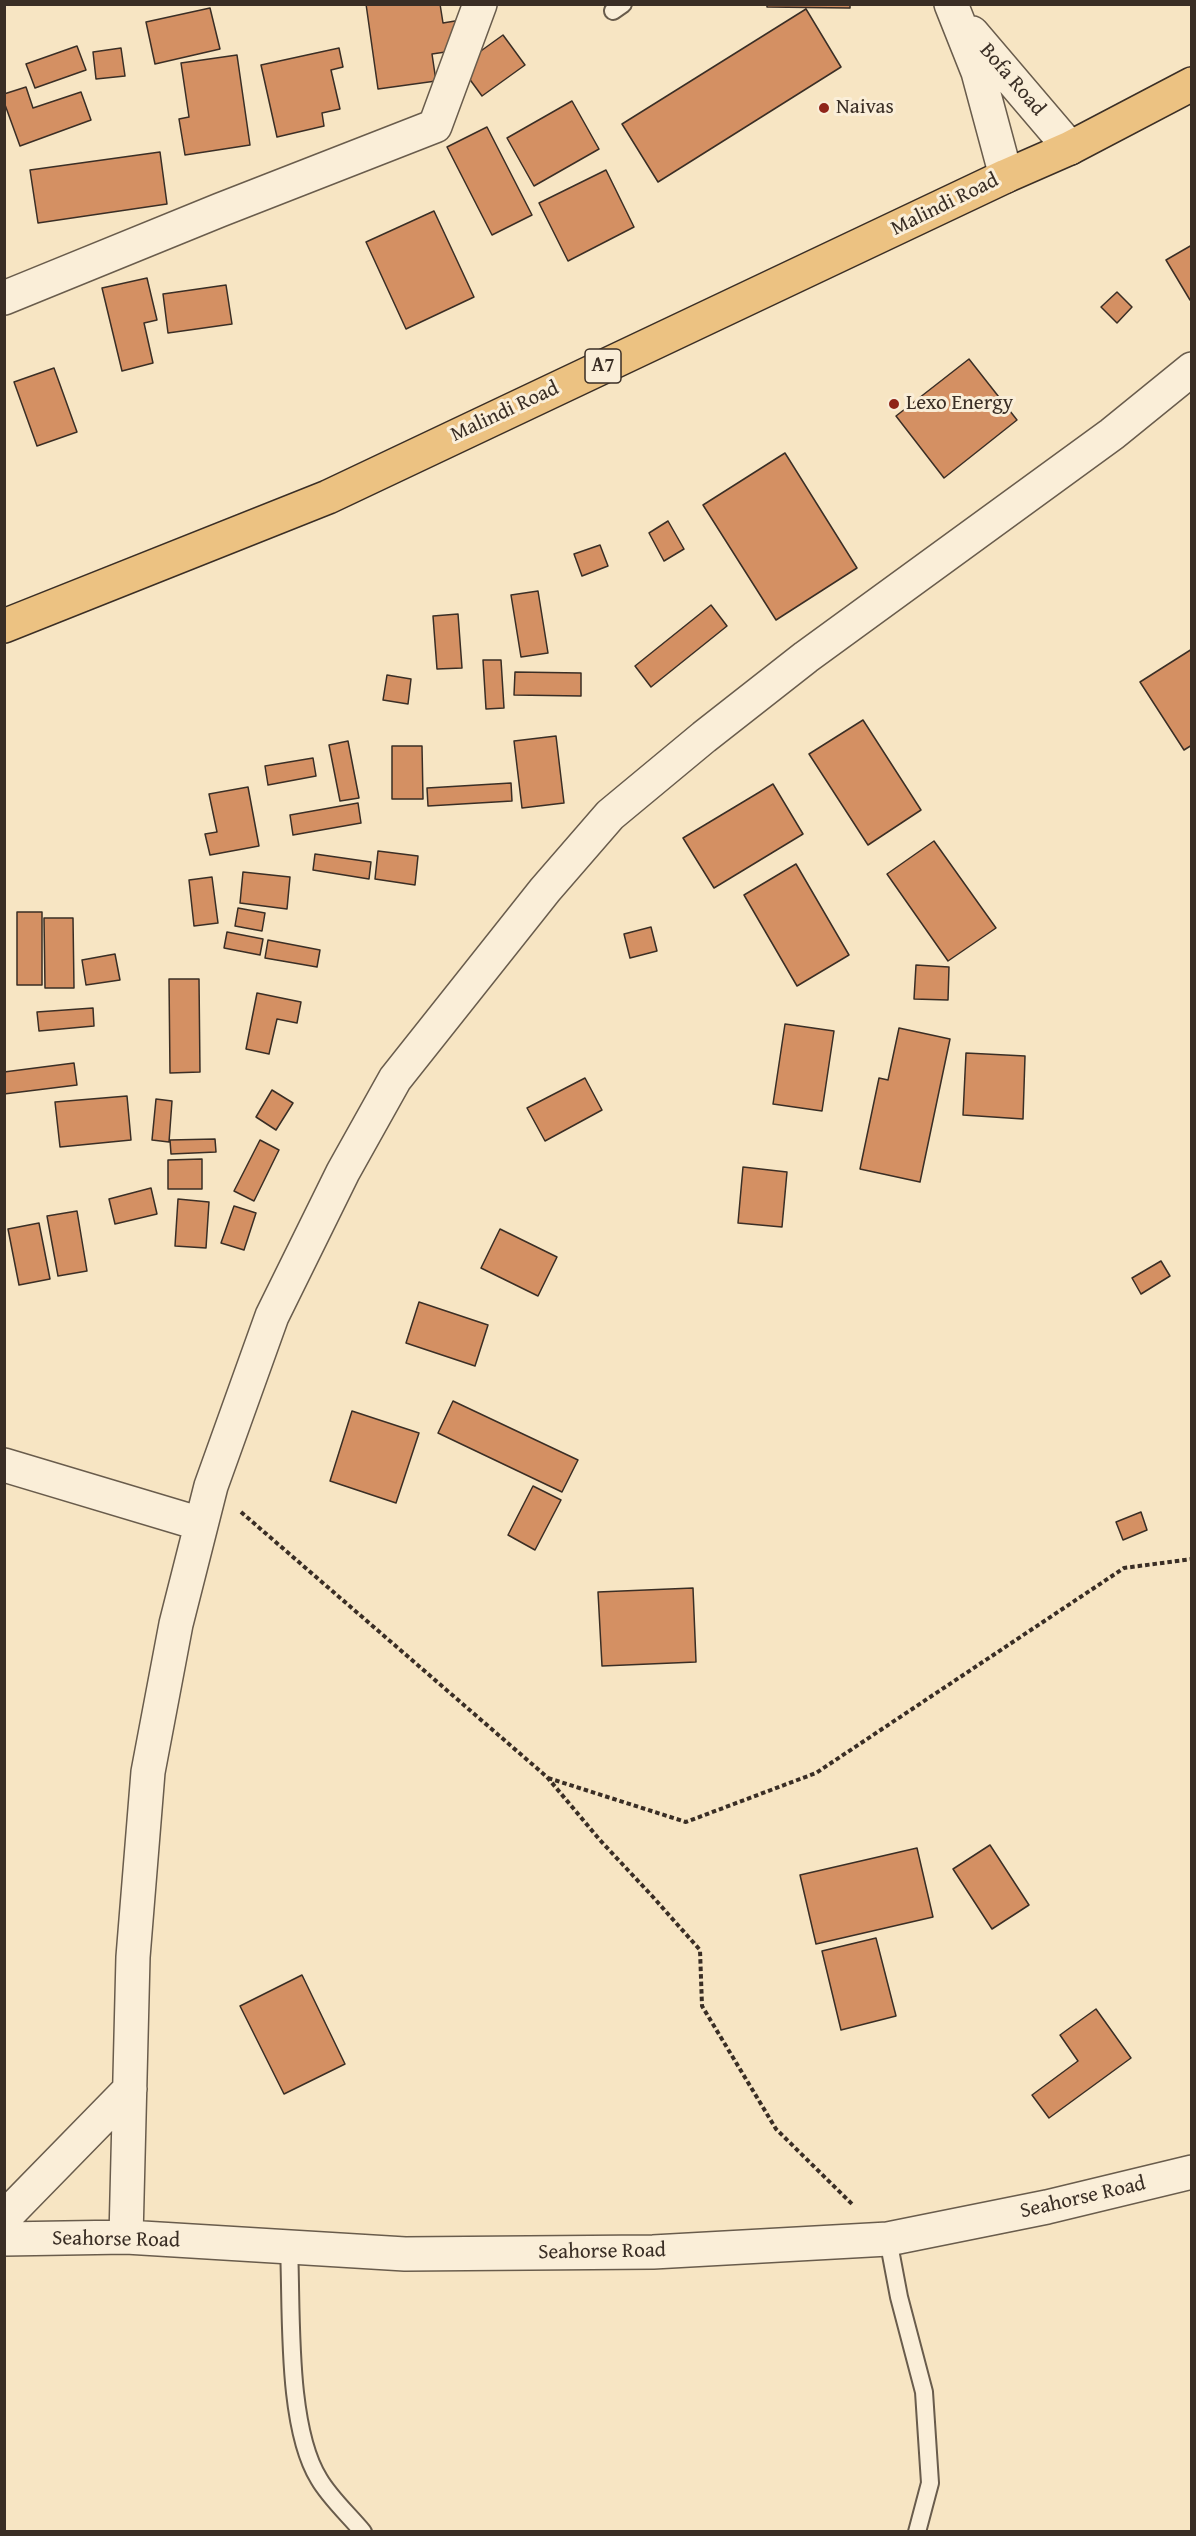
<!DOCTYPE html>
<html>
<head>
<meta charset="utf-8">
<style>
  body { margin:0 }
  #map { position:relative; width:1196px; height:2536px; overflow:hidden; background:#f7e5c3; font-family:"Gentium Book Plus",serif }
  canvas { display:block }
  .frame { position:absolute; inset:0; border:6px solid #3a2e25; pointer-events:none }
</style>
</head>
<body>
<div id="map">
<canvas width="1196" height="2536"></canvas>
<div class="frame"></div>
</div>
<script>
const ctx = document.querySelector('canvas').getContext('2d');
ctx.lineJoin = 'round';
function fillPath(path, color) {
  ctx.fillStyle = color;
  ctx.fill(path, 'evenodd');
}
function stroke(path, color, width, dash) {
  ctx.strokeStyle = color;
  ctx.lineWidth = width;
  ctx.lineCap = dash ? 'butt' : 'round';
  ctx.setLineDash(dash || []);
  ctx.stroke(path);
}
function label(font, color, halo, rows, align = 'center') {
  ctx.font = font + ' "Gentium Book Plus",serif';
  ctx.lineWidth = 6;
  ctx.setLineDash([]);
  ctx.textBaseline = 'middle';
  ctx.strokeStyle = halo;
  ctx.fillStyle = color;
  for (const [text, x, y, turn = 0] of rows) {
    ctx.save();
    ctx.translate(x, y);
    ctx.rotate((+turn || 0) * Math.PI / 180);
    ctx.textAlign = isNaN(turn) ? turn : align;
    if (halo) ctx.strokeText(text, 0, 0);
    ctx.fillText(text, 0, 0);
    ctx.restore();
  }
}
const building = new Path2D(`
  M 366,4 L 440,4 L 443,23 L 455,21 L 459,50 L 432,54 L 436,81 L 378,89 Z
  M 767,4 L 850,4 L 850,8 L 767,7 Z
  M 210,8 L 220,49 L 155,64 L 146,22 Z
  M 806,9 L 841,67 L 658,182 L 622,124 Z
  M 503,35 L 525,65 L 482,96 L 460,66 Z
  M 77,46 L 86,70 L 35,88 L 26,64 Z
  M 121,48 L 125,76 L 96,79 L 93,52 Z
  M 339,48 L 343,67 L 331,70 L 340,109 L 322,113 L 324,126 L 277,137 L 261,65 Z
  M 237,55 L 250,145 L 185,155 L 179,119 L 189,117 L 181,63 Z
  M 26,87 L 33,108 L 81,92 L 91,120 L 20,146 L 4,102 L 4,94 Z
  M 572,101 L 599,149 L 534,186 L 507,138 Z
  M 487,127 L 532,215 L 492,235 L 447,147 Z
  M 160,152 L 167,204 L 38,223 L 30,170 Z
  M 606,170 L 634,227 L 568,261 L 539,203 Z
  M 434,211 L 474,297 L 406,329 L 366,242 Z
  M 1192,245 L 1192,299 L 1190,300 L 1166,260 Z
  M 147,278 L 157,320 L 144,323 L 153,363 L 122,371 L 102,288 Z
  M 226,285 L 232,324 L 168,333 L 163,294 Z
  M 1117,292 L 1132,307 L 1117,323 L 1101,307 Z
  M 969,359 L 1017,420 L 944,478 L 896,416 Z
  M 54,368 L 77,432 L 37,446 L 14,382 Z
  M 785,453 L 857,568 L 776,620 L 703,505 Z
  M 668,521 L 684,549 L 664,561 L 649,533 Z
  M 600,545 L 608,566 L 582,576 L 574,554 Z
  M 538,591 L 548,653 L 521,657 L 511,595 Z
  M 711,605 L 727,626 L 651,687 L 635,666 Z
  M 458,614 L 462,668 L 437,669 L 433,616 Z
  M 1192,649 L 1192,745 L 1184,750 L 1140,682 Z
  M 483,660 L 501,660 L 504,708 L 486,709 Z
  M 515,672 L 581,673 L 581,696 L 514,695 Z
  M 387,675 L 411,679 L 408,704 L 383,700 Z
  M 863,720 L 921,810 L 868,845 L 809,754 Z
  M 556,736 L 564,803 L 522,808 L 514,741 Z
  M 348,741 L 359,798 L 340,801 L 329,745 Z
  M 392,746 L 422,746 L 423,799 L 392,799 Z
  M 313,758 L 316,776 L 268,785 L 265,766 Z
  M 511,783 L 512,801 L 428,806 L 427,788 Z
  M 773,784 L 803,834 L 714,888 L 683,838 Z
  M 248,787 L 259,846 L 210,855 L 205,834 L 217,832 L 209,794 Z
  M 358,803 L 361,823 L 293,835 L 290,815 Z
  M 934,841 L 996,928 L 948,961 L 887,874 Z
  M 378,851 L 418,856 L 415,885 L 375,879 Z
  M 315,854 L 371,862 L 369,879 L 313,870 Z
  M 796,864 L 849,955 L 797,986 L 744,895 Z
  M 243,872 L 290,877 L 287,909 L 240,903 Z
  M 212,877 L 218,923 L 194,926 L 189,880 Z
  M 238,908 L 265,913 L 262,931 L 235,926 Z
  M 17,912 L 42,912 L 42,985 L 17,985 Z
  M 44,918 L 73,918 L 74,988 L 45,988 Z
  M 651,927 L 657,951 L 630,958 L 624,934 Z
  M 227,932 L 263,939 L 260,955 L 224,948 Z
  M 268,940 L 320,950 L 317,967 L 265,958 Z
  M 115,954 L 120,980 L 86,985 L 82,960 Z
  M 916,965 L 949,967 L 948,1000 L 914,999 Z
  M 169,979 L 199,979 L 200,1072 L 170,1073 Z
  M 257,993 L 301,1002 L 297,1023 L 277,1019 L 269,1054 L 246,1049 Z
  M 93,1008 L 94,1026 L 39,1031 L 37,1012 Z
  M 785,1024 L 834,1031 L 822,1111 L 773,1104 Z
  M 899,1028 L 950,1039 L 920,1182 L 860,1169 L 879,1078 L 888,1080 Z
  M 966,1053 L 1025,1056 L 1023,1119 L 963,1115 Z
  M 74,1063 L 77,1085 L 4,1094 L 4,1072 Z
  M 585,1078 L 602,1110 L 545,1141 L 527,1108 Z
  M 272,1090 L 293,1103 L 276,1130 L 256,1117 Z
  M 127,1096 L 131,1140 L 60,1147 L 55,1102 Z
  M 156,1099 L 172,1101 L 169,1142 L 152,1140 Z
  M 215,1139 L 216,1152 L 171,1154 L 170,1140 Z
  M 260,1140 L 279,1150 L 254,1201 L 234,1191 Z
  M 202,1159 L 202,1189 L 168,1189 L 168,1160 Z
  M 743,1167 L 787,1172 L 782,1227 L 738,1223 Z
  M 151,1188 L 157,1214 L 115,1224 L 109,1199 Z
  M 178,1199 L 209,1202 L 206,1248 L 175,1246 Z
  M 234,1206 L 256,1213 L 244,1250 L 221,1243 Z
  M 77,1211 L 87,1271 L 58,1276 L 47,1216 Z
  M 39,1223 L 50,1279 L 19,1285 L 8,1229 Z
  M 500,1229 L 557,1257 L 538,1296 L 481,1268 Z
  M 1161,1261 L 1170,1276 L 1141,1294 L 1132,1278 Z
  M 419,1302 L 488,1325 L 475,1366 L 406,1343 Z
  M 453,1401 L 578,1460 L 562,1492 L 438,1433 Z
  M 352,1411 L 419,1433 L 396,1503 L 330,1481 Z
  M 533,1486 L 561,1500 L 535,1550 L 508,1535 Z
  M 1141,1512 L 1147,1530 L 1123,1540 L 1116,1522 Z
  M 693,1588 L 696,1662 L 602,1666 L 598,1592 Z
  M 990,1845 L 1029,1905 L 992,1929 L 953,1869 Z
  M 917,1848 L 933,1917 L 816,1944 L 800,1875 Z
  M 876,1938 L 896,2016 L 841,2030 L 822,1951 Z
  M 302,1975 L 345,2064 L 284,2094 L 240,2006 Z
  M 1096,2009 L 1131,2058 L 1049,2118 L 1032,2095 L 1078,2061 L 1060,2035 Z`);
fillPath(building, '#d49063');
stroke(building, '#3a2e25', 1.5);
const service = new Path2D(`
  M 613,11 L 623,4
  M 888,2239 L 899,2297 L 924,2392 L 930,2483 L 917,2532
  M 289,2248 C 292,2311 286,2426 319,2479 C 330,2498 349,2515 363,2532`);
const minor = new Path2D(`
  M 4,298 L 220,210 L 435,126 L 480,4
  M 4,1465 L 201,1524
  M 4,2218 L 130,2089
  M 126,2237 L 133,1957 L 148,1772 L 176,1624 L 211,1486 L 272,1316 L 343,1172 L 395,1079 L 545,890 L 610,815 L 704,737 L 806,657 L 1112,434 L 1192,369
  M 4,2239 L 126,2237 L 405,2254 L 653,2252 L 888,2239 L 1047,2207 L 1192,2172`);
const tertiary = new Path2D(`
  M 951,4 L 978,72 L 1006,176
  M 972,33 L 1070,148`);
const trunk = new Path2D(`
  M 4,626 L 328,497 L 1006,176 L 1070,148 L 1192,84`);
stroke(service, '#695c4c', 20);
stroke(minor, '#695c4c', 36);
stroke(tertiary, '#695c4c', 36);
stroke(trunk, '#3a2e25', 36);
stroke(new Path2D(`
  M 241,1512 L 547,1777 L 599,1839 L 653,1897 L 700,1950 L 702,2006 L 776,2129 L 853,2205
  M 548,1778 L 686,1822 L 816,1773 L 1124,1568 L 1192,1559`), '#3a2e25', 4, [4.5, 3]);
stroke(service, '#faeed8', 16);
stroke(minor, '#faeed8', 33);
stroke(tertiary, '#faeed8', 33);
stroke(trunk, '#ecc282', 33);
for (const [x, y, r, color] of [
  [824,108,6,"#8f2418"],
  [894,404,6,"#8f2418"]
]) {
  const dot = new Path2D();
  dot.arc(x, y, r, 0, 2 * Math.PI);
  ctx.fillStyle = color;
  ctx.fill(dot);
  stroke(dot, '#faeed8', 2);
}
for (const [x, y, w] of [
  [603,366,36]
]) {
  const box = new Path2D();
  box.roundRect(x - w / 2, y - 17, w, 34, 4.5);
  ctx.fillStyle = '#faeed8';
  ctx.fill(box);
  stroke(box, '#3a2e25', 1.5);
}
label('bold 20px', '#3a2e25', null, [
  ["A7",603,366]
]);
label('21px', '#3a2e25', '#faeed8', [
  ["Bofa Road",1012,80,49],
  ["Malindi Road",945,205,-26],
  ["Malindi Road",505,412,-25],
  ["Seahorse Road",1083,2198,-13],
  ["Seahorse Road",116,2240,1],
  ["Seahorse Road",602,2252,-1]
]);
label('21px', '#3a2e25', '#faeed8', [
  ["Naivas",836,108],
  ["Lexo Energy",906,404]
], 'left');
</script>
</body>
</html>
